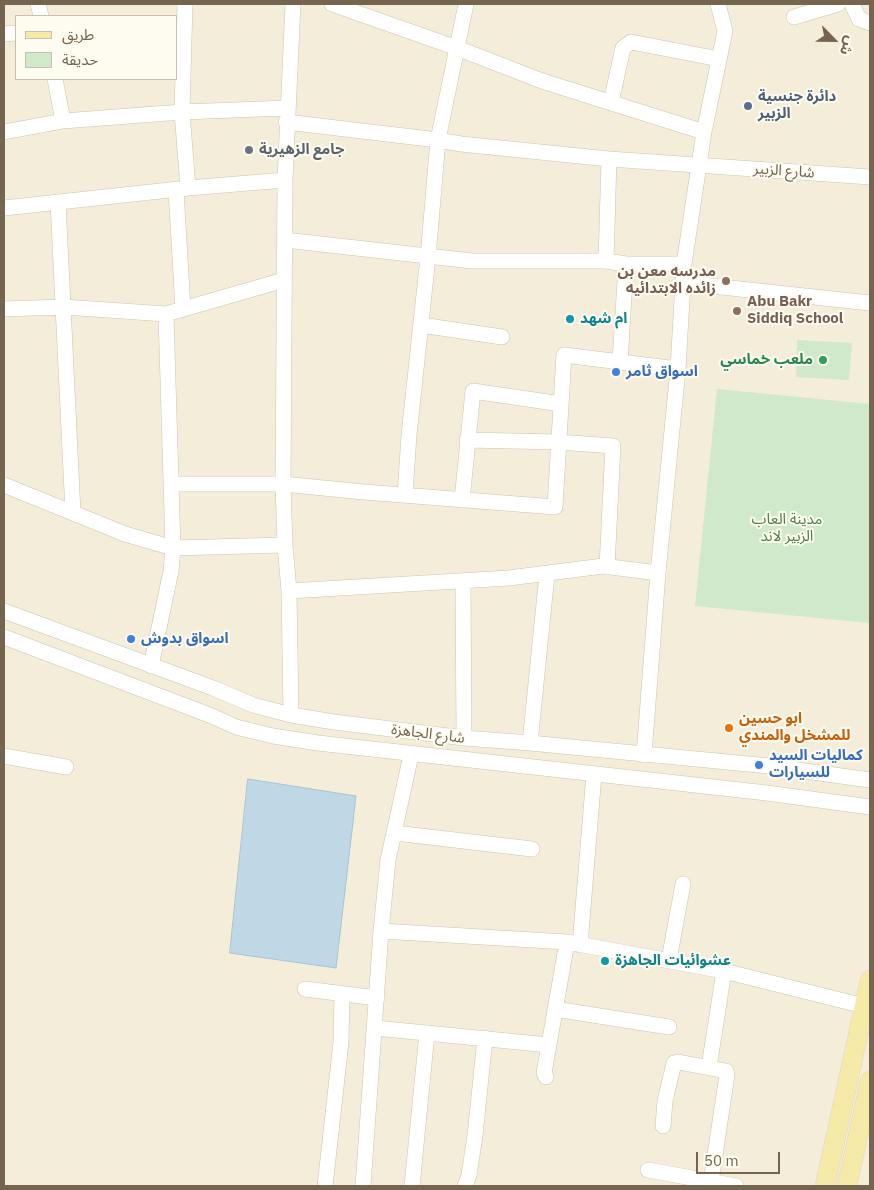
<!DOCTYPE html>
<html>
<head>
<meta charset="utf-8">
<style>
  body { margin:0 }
  #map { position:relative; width:874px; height:1190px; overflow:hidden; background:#fbf9eb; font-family:"IBM Plex Sans","Noto Sans Arabic",sans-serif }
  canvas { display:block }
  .frame { position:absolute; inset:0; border:5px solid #75654f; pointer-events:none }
  .legend { position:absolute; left:15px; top:15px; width:162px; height:65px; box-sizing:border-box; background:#fefcf1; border:1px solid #c7c0b0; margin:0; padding:6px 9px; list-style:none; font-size:15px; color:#75654f }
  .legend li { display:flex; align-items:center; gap:10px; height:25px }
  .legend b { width:25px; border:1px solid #c7c0b0 }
  .north { position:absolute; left:809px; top:15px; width:50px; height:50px; -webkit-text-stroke:4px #fefcf1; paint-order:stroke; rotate:113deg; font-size:14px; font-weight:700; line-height:20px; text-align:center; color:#75654f }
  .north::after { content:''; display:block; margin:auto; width:18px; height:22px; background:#75654f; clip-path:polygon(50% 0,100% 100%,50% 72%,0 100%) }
  .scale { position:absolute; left:696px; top:1152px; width:84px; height:22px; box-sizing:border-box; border:2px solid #75654f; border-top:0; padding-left:6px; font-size:15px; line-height:18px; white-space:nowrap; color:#75654f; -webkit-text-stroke:4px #fefcf1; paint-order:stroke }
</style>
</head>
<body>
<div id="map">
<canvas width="874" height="1190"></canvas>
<div class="frame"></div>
<ul class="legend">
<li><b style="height:6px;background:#f5eaa8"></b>طريق</li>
<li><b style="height:14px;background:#cfe9ca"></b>حديقة</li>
</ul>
<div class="north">ش</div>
<div class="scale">50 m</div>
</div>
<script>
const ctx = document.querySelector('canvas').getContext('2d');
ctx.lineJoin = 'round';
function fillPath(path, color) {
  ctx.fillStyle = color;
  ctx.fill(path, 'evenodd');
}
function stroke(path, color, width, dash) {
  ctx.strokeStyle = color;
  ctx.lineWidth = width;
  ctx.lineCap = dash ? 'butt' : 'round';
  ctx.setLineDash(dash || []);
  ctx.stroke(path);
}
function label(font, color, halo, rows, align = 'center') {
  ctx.font = font + ' "IBM Plex Sans","Noto Sans Arabic",sans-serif';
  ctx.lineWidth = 4;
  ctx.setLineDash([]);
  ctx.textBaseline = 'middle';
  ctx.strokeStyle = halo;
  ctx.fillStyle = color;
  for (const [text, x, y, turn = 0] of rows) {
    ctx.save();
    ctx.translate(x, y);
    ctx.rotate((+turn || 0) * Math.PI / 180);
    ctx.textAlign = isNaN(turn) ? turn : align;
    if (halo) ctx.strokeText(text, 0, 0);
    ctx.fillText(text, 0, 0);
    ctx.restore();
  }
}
fillPath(new Path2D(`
  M 4,4 L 870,4 L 870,1186 L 4,1186 ZM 16,16 L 176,16 L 176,79 L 16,79 Z`), '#f3edda');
fillPath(new Path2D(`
  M 797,340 L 852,343 L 849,380 L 796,377 Z
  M 717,389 L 870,404 L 870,623 L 695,606 Z`), '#cfe9ca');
const water = new Path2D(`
  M 248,779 L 356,796 L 336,968 L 230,953 Z`);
fillPath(water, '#c0d7e5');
stroke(water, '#a7c4d6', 1);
const minor = new Path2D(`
  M 38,4 L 41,16
  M 185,4 L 182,112 L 188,188
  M 332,4 L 457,48 L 542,81 L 704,132
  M 852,4 L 859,19 L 870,23
  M 794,17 L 838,4
  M 4,34 L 16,33
  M 55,79 L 63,121
  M 611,102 L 623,48 L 631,42 L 719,59
  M 286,122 L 438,140 L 461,144 L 609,159 L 870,177
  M 4,132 L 63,121 L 182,112 L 287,108
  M 176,190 L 183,309
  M 58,202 L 73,513
  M 4,208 L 188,188 L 285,180
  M 285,240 L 472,261 L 606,261 L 626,264 L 684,264
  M 606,261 L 609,159
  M 684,283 L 870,303
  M 4,309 L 64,307 L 166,314 L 284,280
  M 421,325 L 502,337
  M 620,362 L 626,264
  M 467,440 L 558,442 L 613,446 L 607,567
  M 171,484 L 283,484 L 364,492 L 555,507 L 564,355 L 678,369
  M 4,485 L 125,534 L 173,548 L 285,545
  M 405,495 L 409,435 L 428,257 L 438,140 L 466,4
  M 462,500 L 473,391 L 561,404
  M 463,581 L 464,738
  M 289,591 L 509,578 L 603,566 L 658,573
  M 4,611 L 213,688 L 253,705 L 291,715 L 334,722 L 464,738 L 530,743 L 769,766 L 870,780
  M 4,637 L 212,716 L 236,727 L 273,736 L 318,743 L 767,793 L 870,807
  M 151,666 L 171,571 L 173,548 L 166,314
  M 291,715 L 289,591 L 285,545 L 283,484 L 285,180 L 293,4
  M 530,743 L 547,574
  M 644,755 L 658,573 L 678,369 L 684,264 L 704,132 L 725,31 L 718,4
  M 4,756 L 66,767
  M 395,833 L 532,849
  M 381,931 L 567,942 L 724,971 L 864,1006
  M 580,945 L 594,774
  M 669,960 L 683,884
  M 305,989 L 377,998
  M 555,1009 L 669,1027
  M 375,1028 L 549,1045
  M 709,1067 L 724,971
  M 546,1077 L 544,1073 L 567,942
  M 663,1126 L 665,1101 L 674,1063 L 678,1062 L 726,1071 L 727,1075 L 711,1182
  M 648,1170 L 736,1186
  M 325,1186 L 341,1042 L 342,994
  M 363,1186 L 381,931 L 388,860 L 411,755
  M 412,1186 L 427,1033
  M 465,1186 L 469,1175 L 475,1136 L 485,1038`);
const major = new Path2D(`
  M 825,1186 L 870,980
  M 847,1186 L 870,1081`);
stroke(minor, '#cdc4b1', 16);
stroke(major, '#dbd7d1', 20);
stroke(minor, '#fff', 15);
stroke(major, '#f5eaa8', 19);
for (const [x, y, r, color] of [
  [748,106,5,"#5c6f8a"],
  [249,150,5,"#6b7280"],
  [726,281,5,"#8d6e63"],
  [737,311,5,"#8d6e63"],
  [570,319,5,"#0f9aa8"],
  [823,360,5,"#2e9e5b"],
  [616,372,5,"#3f7fe0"],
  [131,639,5,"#3f7fe0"],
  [729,728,5,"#e8710a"],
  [759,765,5,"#3f7fe0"],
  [605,961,5,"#0f9aa8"]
]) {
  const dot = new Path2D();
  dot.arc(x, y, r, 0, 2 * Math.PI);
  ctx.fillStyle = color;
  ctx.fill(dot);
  stroke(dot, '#fefcf1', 2);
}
label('bold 15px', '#4e5e75', '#fefcf1', [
  ["دائرة جنسية",758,97],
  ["الزبير",758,114]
], 'left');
label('bold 15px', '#5b616d', '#fefcf1', [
  ["جامع الزهيرية",259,150]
], 'left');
label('15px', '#75654f', '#fefcf1', [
  ["شارع الزبير",784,171,4],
  ["شارع الجاهزة",428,734,7]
]);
label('bold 15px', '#785e54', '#fefcf1', [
  ["مدرسه معن بن",716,272],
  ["زائده الابتدائيه",716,289],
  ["Abu Bakr",747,302,"left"],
  ["Siddiq School",747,319,"left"]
], 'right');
label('bold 15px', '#0d838f', '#fefcf1', [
  ["ام شهد",580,319],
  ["عشوائيات الجاهزة",615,961]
], 'left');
label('bold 15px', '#27864d', '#fefcf1', [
  ["ملعب خماسي",813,360]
], 'right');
label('bold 15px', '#366cbe', '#fefcf1', [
  ["اسواق ثامر",626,372],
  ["اسواق بدوش",141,639],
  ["كماليات السيد",769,756],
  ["للسيارات",769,773]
], 'left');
label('15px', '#4e804a', '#fefcf1', [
  ["مدينة العاب",787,520],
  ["الزبير لاند",787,537]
]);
label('bold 15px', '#c56008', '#fefcf1', [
  ["ابو حسين",739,719],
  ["للمشخل والمندي",739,736]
], 'left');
</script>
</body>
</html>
